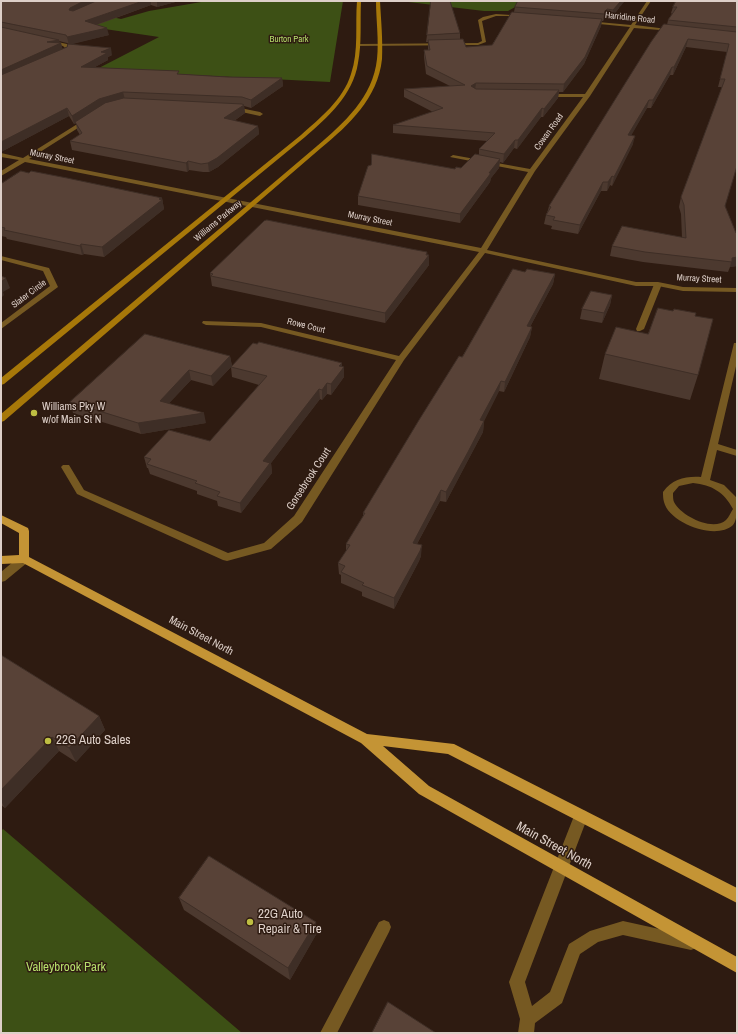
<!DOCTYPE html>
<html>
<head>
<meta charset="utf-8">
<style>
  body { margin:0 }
  #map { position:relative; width:738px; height:1034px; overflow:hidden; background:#2e1b11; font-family:"Archivo Narrow",sans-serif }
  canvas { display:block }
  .frame { position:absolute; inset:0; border:2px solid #ddcfc8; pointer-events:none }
</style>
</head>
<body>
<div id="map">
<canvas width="738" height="1034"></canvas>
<div class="frame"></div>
</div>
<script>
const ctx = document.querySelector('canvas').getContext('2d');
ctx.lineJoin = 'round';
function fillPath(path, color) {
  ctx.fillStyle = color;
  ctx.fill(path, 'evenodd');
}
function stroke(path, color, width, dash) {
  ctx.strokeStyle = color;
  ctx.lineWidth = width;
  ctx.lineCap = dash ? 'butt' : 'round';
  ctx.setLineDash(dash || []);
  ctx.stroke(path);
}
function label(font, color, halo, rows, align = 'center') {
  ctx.font = font + ' "Archivo Narrow",sans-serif';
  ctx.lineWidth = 3;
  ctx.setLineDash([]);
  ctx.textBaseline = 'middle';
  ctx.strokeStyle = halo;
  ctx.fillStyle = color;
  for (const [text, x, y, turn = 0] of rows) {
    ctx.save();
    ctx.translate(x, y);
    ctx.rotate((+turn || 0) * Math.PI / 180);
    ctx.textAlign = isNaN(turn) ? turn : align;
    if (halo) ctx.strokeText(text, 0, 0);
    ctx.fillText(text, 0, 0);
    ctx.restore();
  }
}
fillPath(new Path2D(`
  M 207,1 L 343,1 L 330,82 L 95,70 L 159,37 L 64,23 L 89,12 L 121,19 L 149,11 Z
  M 400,1 L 526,1 L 508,11 L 484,11 Z
  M 3,829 L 242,1033 L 1,1033 L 1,831 Z`), '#3d5015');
fillPath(new Path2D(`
  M 655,282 L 662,284 L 644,329 L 640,331 L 637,331 L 636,329 Z
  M 734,343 L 737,343 L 737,362 L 718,444 L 737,450 L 737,456 L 717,450 L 710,480 L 724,485 L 737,498 C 737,505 738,519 733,525 C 716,541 669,523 664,502 C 663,499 663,495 663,492 C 672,479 686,476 701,477 ZM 693,483 C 712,485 724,492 733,509 C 731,512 729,517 726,520 C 713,532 681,516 674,502 C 673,500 673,496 673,493 L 679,486 Z
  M 24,555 L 28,556 L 29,559 L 28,562 L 5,581 L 1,582 L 1,572 L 20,556 Z
  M 581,810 L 586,811 L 588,816 L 525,982 L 532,1006 L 550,992 L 569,944 L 590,931 L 623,921 L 691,936 L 696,938 L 698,943 L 696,948 L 691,950 L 623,935 L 598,942 L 580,954 L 562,1003 L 535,1023 L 534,1033 L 518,1033 L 520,1019 L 509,982 L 574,816 L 576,811 Z
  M 384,920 L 389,922 L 391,927 L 389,932 L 337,1033 L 320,1033 L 379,922 Z`), '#765922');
fillPath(new Path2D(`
  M 647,1 L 651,1 L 635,25 L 675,30 L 673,31 L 634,28 L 590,96 L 535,171 L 487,250 L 636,282 L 658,282 L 683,287 L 737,288 L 737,292 L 683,291 L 658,286 L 636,286 L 485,253 L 404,360 L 302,522 L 271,549 L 227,561 L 223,560 L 77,494 L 61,467 L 63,465 L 69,465 L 84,490 L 228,553 L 264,543 L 294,516 L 396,360 L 261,327 L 206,325 L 202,323 L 203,321 L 261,323 L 399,356 L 479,252 L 25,162 L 1,176 L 1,171 L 19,160 L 1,157 L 1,153 L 23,158 L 87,118 L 90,120 L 89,121 L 29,159 L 481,248 L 528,172 L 450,157 L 453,155 L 530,169 L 583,97 L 545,97 L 543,94 L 585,94 L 630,27 L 589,23 L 587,21 L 631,25 Z
  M 496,14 L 526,16 L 496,16 L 482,21 L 486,42 L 478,45 L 358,46 L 356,45 L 358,44 L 478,43 L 482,41 L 478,20 L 483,17 Z
  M 48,40 L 67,44 L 69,48 L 68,54 L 58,57 L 58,55 L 64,52 L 65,48 L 63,46 L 46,42 Z
  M 230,106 L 260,112 L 263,114 L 260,116 L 228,109 L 228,107 Z
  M 1,256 L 49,268 L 58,287 L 1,329 L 1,323 L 50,286 L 43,271 L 1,260 Z`), '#765922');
fillPath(new Path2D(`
  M 357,1 L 361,1 C 360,22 362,43 358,63 C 353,95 328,117 305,137 L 4,384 L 1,385 L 1,378 L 301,135 C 320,118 343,100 351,74 C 359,51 355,25 357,1 Z
  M 376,1 L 380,1 C 381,20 383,40 382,59 C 378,98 349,125 321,148 L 4,421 L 1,422 L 1,414 L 317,146 C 344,123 373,97 377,59 C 379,40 376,20 376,1 Z`), '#a77809');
fillPath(new Path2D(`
  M 1,515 L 28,528 L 29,531 L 29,557 L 367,734 L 454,744 L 737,888 L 737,903 L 448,754 L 383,746 L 429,786 L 737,957 L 737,973 L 419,794 L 361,743 L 23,563 L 1,564 L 1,556 L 19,555 L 19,533 L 1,523 Z`), '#c49435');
fillPath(new Path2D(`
  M 1,1 L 179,1 L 157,7 L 151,5 L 97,25 L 109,35 L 71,44 L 112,55 L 108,57 L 108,60 L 95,67 L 179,74 L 228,77 L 282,78 L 283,86 L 251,108 L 244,106 L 245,113 L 234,121 L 258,126 L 259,134 L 218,167 L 209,172 L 203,172 L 189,170 L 187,172 L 72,150 L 70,141 L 80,135 L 77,130 L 76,123 L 74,124 L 69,116 L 1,152 ZM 59,41 L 67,43 L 69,44 L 67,47 L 62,49 L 61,43 L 60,43 Z
  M 737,1 L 737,166 L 725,206 L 736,233 L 737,233 L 737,266 L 730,267 L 728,272 L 643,262 L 610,256 L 612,246 L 682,238 L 681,214 L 679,207 L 681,197 L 722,87 L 718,87 L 727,52 L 686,47 L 673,75 L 670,75 L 651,108 L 647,108 L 631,135 L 633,144 L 612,186 L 610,185 L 607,191 L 601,191 L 578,234 L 551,229 L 552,226 L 544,224 L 546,215 L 548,210 L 549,206 L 667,25 L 668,20 L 672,14 L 671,13 L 673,7 Z
  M 515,7 L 619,8 L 612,17 L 606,16 L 603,21 L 602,21 L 601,26 L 584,64 L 563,92 L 559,92 L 558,98 L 543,117 L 541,117 L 517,149 L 514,148 L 503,163 L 500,162 L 499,168 L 491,178 L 490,182 L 460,223 L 358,205 L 358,196 L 455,169 L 461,168 L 479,155 L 479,149 L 487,141 L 393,133 L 393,125 L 433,112 L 404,97 L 404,89 L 450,86 L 426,74 L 424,57 L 424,50 L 428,50 L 428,42 L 426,42 L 427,35 L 460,33 L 460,39 L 466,47 L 492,45 L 514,12 Z
  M 29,173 L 162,198 L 164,209 L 104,257 L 84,254 L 82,255 L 7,239 L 6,237 L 1,236 L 1,184 Z
  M 427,252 L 429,265 L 385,323 L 212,286 L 210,273 Z
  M 525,272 L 555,274 L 553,284 L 530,327 L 532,327 L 530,337 L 504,392 L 499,391 L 484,421 L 483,432 L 467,462 L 446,502 L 440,501 L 417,544 L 421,556 L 419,561 L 394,609 L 362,596 L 362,592 L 341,583 L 341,575 L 339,574 L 338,563 L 346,551 L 346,544 L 363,517 L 363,513 L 462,357 Z
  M 612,295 L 610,305 L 602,323 L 580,319 L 582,309 Z
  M 695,316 L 698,375 L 690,400 L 599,379 L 605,354 L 648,334 Z
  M 230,356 L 232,366 L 342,366 L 344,377 L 331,395 L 327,394 L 322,400 L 320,399 L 271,463 L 272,473 L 241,513 L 218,506 L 217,501 L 197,494 L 197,491 L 150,474 L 148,468 L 147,468 L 144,457 L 210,441 L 259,385 L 232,377 L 231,367 L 213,386 L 191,380 L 169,403 L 206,423 L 141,434 L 73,413 L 70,402 Z
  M 1,655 L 99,716 L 105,730 L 76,762 L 59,751 L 5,808 L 1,805 Z
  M 179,898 L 317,933 L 290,980 L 184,910 Z`), '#4c392f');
fillPath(new Path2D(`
  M 84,1 L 99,1 L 71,15 L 69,10 L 70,8 Z
  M 143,1 L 151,1 L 151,5 L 87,28 L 85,21 Z
  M 157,1 L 179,1 L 157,7 Z
  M 621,1 L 625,1 L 619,8 L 612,17 L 613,10 Z
  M 607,9 L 606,16 L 603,21 L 604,14 Z
  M 602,19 L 601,26 L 584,64 L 563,92 L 564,84 Z
  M 107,28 L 109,35 L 69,45 L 67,37 Z
  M 688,39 L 686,47 L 673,75 L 674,67 Z
  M 59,40 L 60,44 L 61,43 L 63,51 L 1,78 L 1,70 L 47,42 Z
  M 111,48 L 112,55 L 108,57 L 108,60 L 82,74 L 81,67 L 101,52 Z
  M 672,67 L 670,75 L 651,108 L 653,100 Z
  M 282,78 L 283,86 L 251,108 L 251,100 Z
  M 476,83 L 475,90 L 471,86 Z
  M 559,90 L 558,98 L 543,117 L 544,109 Z
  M 123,92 L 125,100 L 101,107 L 74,124 L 72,116 L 99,99 Z
  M 649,100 L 647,108 L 627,143 L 628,135 Z
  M 244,105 L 245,113 L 225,127 L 224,118 Z
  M 67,108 L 69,116 L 1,152 L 1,142 Z
  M 542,108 L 541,117 L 517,149 L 518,140 Z
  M 258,126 L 259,134 L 218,167 L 209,172 L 208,163 Z
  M 635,136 L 633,144 L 612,186 L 614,177 Z
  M 515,140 L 514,148 L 503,163 L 504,154 Z
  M 500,159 L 499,168 L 491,178 L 490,182 L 460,223 L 460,214 L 489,173 Z
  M 188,161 L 189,170 L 187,172 L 186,163 Z
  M 612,176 L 610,185 L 607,191 L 608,182 Z
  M 603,182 L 601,191 L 578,234 L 580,225 Z
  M 162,198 L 164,209 L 104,257 L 102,247 Z
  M 81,244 L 84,254 L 82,255 L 80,246 Z
  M 427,252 L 427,258 L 429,255 L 429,265 L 385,323 L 385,313 Z
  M 737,257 L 737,266 L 730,267 L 732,258 Z
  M 555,274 L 553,284 L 525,336 L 527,326 Z
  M 6,278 L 10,288 L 3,292 L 4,295 L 1,298 L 1,282 Z
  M 612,295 L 610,305 L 602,323 L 604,313 Z
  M 532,327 L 530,337 L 504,392 L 505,382 Z
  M 230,356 L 232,366 L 213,386 L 211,376 Z
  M 342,363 L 342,370 L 344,367 L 344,377 L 331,395 L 331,384 L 339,366 Z
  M 189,370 L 191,380 L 162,411 L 160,401 Z
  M 501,381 L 499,391 L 479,431 L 480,420 Z
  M 327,383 L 327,394 L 322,400 L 322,390 Z
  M 319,389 L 320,399 L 271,463 L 272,473 L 241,513 L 240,503 L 263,461 Z
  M 204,413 L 206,423 L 141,434 L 138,423 Z
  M 484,421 L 483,432 L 446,502 L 446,492 Z
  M 441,490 L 440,501 L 412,553 L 413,543 Z
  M 422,545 L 421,556 L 419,561 L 394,609 L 394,598 Z
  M 99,716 L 105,730 L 76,762 L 69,748 Z
  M 52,737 L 59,751 L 5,808 L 1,801 L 1,790 Z
  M 316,922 L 317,933 L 290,980 L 288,968 Z`), '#3e2e26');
const building = new Path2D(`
  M 1,1 L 84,1 L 70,8 L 69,10 L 73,11 L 96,1 L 143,1 L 85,21 L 107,28 L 67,37 L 66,35 L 1,22 Z
  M 431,1 L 450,1 L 460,33 L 427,35 Z
  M 518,1 L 621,1 L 613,10 L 607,9 L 604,14 L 515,7 Z
  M 676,1 L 737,1 L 737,27 L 668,20 L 677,7 L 673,7 Z
  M 512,12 L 602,19 L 585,57 L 564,84 L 476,83 L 471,86 L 476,89 L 559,90 L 544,109 L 542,108 L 518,140 L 515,140 L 504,154 L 479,149 L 495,133 L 393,125 L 443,108 L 404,89 L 465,85 L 427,66 L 424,50 L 430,50 L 428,40 L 463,39 L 466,47 L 492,45 Z
  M 664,24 L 737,32 L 737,166 L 725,206 L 736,233 L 737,233 L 737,257 L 732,258 L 732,262 L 645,252 L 612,246 L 622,226 L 686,238 L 684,205 L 681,197 L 725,79 L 720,79 L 729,44 L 688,39 L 674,67 L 672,67 L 653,100 L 649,100 L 628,135 L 635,136 L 614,177 L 612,176 L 608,182 L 603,182 L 580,225 L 553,220 L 555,217 L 546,215 L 551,207 L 549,206 L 621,90 L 651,42 Z
  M 1,27 L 59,40 L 47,42 L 61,43 L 1,70 Z
  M 68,44 L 111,48 L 101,52 L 107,53 L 81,67 L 179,71 L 177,74 L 228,77 L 282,78 L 251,100 L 242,97 L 123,92 L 99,99 L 72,116 L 67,108 L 1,142 L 1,75 L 67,47 Z
  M 124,98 L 242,104 L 244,105 L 224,118 L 258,126 L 217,158 L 208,163 L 201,164 L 188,161 L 186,163 L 70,141 L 82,133 L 75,122 L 105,103 Z
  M 372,154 L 455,169 L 456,167 L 461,168 L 475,154 L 500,159 L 489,173 L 491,173 L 460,214 L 358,196 L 368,166 L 371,165 Z
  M 21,171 L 29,173 L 31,171 L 67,178 L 162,198 L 159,199 L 162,200 L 102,247 L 81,244 L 80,246 L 4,230 L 5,228 L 1,227 L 1,184 Z
  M 267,220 L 411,249 L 427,252 L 426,255 L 429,255 L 385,313 L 211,276 L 213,274 L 210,273 L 264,221 Z
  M 513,269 L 525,272 L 527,269 L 555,274 L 527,326 L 532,327 L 505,382 L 501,381 L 480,420 L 484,421 L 468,452 L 446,492 L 441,490 L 413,543 L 422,545 L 420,551 L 394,598 L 362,585 L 364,583 L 341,572 L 345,566 L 338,563 L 350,545 L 346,544 L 365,513 L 363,513 L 419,420 L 459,356 L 462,357 Z
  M 1,276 L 6,278 L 1,282 Z
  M 591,291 L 612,295 L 604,313 L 582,309 Z
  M 658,308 L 673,311 L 674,309 L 696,313 L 695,316 L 713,319 L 698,375 L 605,354 L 616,327 L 648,334 Z
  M 145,334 L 230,356 L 211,376 L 189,370 L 160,401 L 204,413 L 138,423 L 70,402 Z
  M 259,342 L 342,363 L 339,366 L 344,367 L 331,384 L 327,383 L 322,390 L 319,389 L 263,461 L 270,463 L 240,503 L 217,496 L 220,492 L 195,483 L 197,481 L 147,464 L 151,459 L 144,457 L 169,430 L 210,441 L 267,376 L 231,367 L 253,343 L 257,344 Z
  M 1,655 L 99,716 L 69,748 L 52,737 L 1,790 Z
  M 209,856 L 316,922 L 288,968 L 179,898 Z
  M 388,1002 L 436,1033 L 372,1033 Z`);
fillPath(building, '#584237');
stroke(building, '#3e2e26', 1);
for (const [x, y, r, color] of [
  [34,413,4,"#bebe42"],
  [48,741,4,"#bebe42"],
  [250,922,4,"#bebe42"]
]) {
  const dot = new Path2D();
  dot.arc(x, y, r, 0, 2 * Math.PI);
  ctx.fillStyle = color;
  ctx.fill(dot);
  stroke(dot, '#2e1b11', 1.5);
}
label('9px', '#ddcfc8', '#2e1b11', [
  ["Harridine Road",630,18,6],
  ["Cowan Road",549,132,-54],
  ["Murray Street",52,157,11],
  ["Murray Street",370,219,11],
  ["Williams Parkway",218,221,-40],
  ["Murray Street",699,279,3],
  ["Slater Circle",29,294,-37],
  ["Rowe Court",306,326,14]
]);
label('9px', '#b6df6b', '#2e1b11', [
  ["Burton Park",289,40]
]);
label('11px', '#ddcfc8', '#2e1b11', [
  ["Williams Pky W",42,407],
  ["w/of Main St N",42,420]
], 'left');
label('11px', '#ddcfc8', '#2e1b11', [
  ["Gorsebrook Court",309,479,-57],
  ["Main Street North",201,636,28]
]);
label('13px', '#ddcfc8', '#2e1b11', [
  ["22G Auto Sales",56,741],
  ["22G Auto",258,915],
  ["Repair & Tire",258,930]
], 'left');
label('13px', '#ddcfc8', '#2e1b11', [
  ["Main Street North",554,846,29]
]);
label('13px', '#b6df6b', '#2e1b11', [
  ["Valleybrook Park",66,968]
]);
</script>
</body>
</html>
